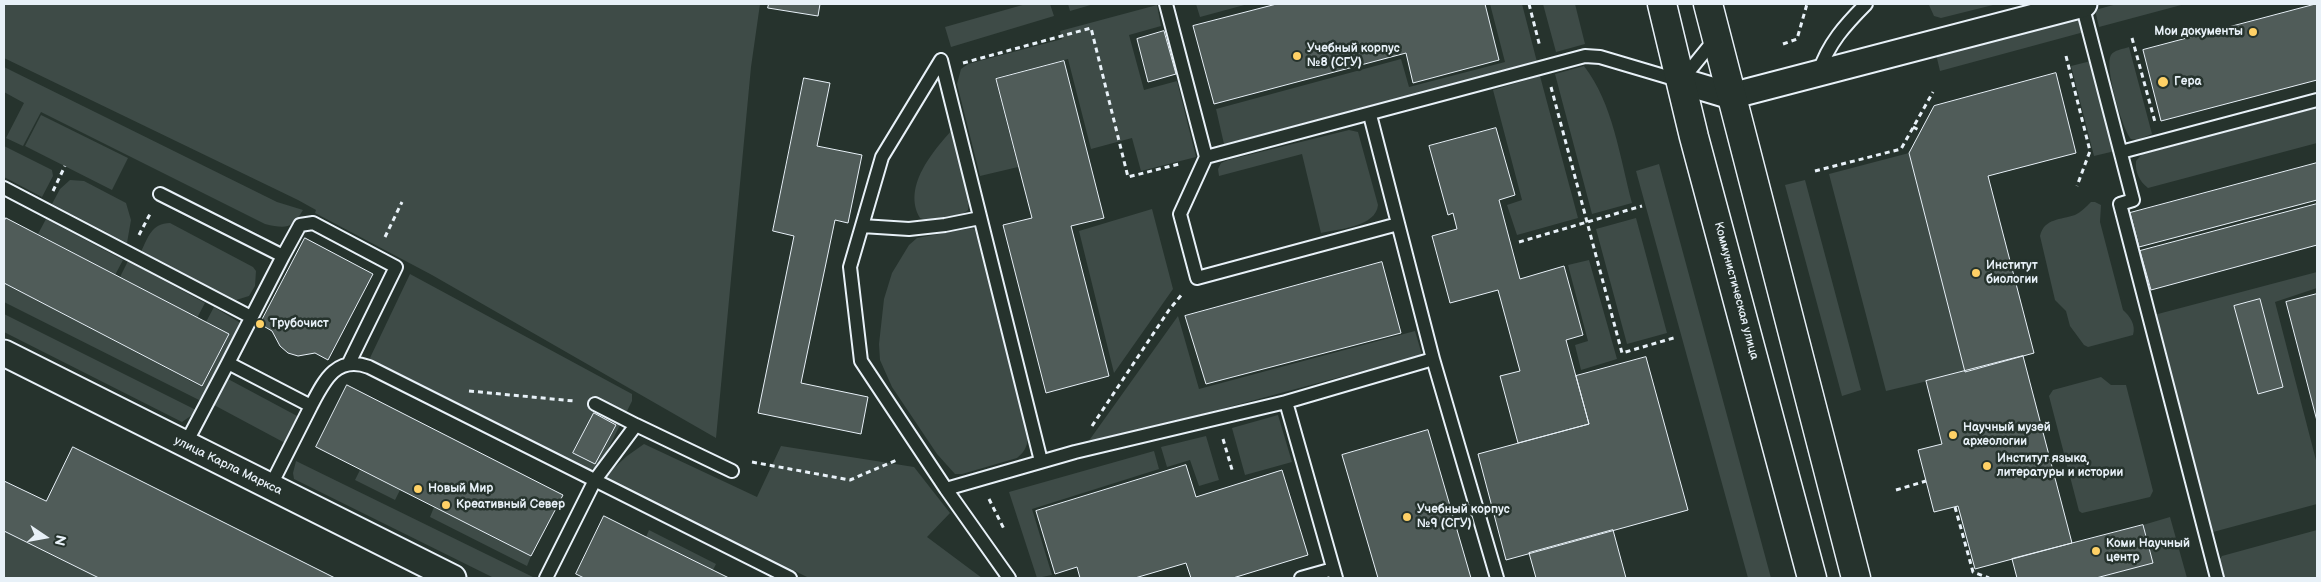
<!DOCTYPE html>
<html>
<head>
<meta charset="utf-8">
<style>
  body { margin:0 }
  #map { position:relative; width:2321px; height:582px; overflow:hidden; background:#26332d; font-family:"Balsamiq Sans",sans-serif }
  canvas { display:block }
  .frame { position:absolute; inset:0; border:5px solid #e8f1f8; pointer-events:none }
  .north { position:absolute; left:20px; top:512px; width:50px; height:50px; -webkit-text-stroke:4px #26332d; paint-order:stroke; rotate:102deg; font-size:14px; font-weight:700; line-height:20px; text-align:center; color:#e8f1f8 }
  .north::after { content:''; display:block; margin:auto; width:18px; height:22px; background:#e8f1f8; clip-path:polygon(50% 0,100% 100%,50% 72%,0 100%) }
</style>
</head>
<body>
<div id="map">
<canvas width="2321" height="582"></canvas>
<div class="frame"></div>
<div class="north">N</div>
</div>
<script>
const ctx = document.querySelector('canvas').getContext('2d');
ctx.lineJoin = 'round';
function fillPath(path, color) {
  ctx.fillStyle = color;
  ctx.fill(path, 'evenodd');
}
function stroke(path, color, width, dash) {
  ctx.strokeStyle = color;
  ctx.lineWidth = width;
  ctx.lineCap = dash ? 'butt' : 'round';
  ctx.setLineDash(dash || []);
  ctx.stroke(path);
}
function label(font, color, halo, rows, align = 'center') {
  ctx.font = font + ' "Balsamiq Sans",sans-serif';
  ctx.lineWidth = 5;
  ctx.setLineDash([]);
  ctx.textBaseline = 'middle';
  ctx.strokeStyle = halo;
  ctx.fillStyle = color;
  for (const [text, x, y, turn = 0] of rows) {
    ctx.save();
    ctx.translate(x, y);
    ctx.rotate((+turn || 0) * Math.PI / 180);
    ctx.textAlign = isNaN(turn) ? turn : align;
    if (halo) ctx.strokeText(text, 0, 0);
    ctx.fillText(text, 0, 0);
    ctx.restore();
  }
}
fillPath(new Path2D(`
  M 4,4 L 760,4 L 751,67 L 716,438 L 432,275 L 315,213 L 316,210 L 298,200 L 4,58 Z
  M 1026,4 L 1050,4 L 1054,16 L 951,47 L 945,27 Z
  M 1068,4 L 1094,4 L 1070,11 Z
  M 1196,4 L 1248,4 L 1200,17 Z
  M 1490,4 L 1522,4 L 1537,62 L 1224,144 L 1216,109 L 1401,59 L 1409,87 L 1505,62 Z
  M 1543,4 L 1575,4 L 1585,44 L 1556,52 Z
  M 1931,4 L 1997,4 L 1941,18 L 1934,16 L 1929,5 Z
  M 2117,4 L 2185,4 L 2099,27 L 2095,10 Z
  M 1157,5 L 1161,26 L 1129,35 L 1144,90 L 1177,81 L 1196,157 L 1141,171 L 1132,138 L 1091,149 L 1068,59 L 995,78 L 1018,167 L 980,176 L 957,84 L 961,69 L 968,64 L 1062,39 L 1060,31 Z
  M 2079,14 L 2084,32 L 1940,71 L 1936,54 Z
  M 2129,47 L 2152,134 L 2137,140 L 2131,139 C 2122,129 2104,66 2111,55 C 2114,50 2123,49 2129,47 Z
  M 2091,61 L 2115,151 L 2094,156 L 2071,66 Z
  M 1584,66 C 1613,103 1620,158 1632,203 L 1592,214 L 1555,74 Z
  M 4,67 L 277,202 L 303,210 C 292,229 286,229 265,224 L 41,112 L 23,146 L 6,138 L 24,103 L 4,92 Z
  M 1540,76 L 1578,218 L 1517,235 L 1507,205 L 1522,200 L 1493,90 Z
  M 2317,108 L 2317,143 L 2148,188 C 2139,181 2135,172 2136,161 L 2142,154 Z
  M 41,115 L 128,158 L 112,190 L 25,146 Z
  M 953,129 L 969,198 L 968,210 L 963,214 L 926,220 L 920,218 C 902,187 933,151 953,129 Z
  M 1349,130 L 1358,132 L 1378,205 C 1376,227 1338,229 1321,233 L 1302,154 L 1219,176 L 1218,169 L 1221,163 L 1228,160 Z
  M 4,146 L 52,170 L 53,176 L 42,197 L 4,177 Z
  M 1909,153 L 1965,372 L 1886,391 L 1829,174 Z
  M 1659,164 L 1771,578 L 1748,578 L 1636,171 Z
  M 70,180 L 84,181 L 126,203 L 131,220 L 127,243 L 52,204 L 60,189 Z
  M 1805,180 L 1861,390 L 1842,396 L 1785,185 Z
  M 2091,202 L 2095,202 L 2101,205 L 2100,222 L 2123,310 C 2130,316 2136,325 2133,335 L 2088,347 L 2084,345 L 2070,326 L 2066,311 L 2055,300 L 2040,236 C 2044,218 2061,220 2075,215 C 2081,212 2086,207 2091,202 Z
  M 1152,209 L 1173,289 L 1114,373 L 1079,231 Z
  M 1636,218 L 1667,333 L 1627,344 L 1596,229 Z
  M 46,219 L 123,260 L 115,275 L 38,234 Z
  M 170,223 L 253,267 L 256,271 L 255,286 L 249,296 L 236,300 L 141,252 C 148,237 152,223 170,223 Z
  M 972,228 L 976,230 L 1028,433 C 1028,444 1026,451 1017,458 L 962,474 L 955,474 L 937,454 L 892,387 L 880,360 L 879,344 L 884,299 L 892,273 L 909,245 L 917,238 Z
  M 1589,260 L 1617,359 L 1581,370 L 1575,345 L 1588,341 L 1568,265 Z
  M 128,261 L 205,303 L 197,318 L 120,277 Z
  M 2317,272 L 2317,288 L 2275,302 L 2317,464 L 2317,504 L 2213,532 L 2210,531 L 2154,315 Z
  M 410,274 L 632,394 L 632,401 L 603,459 C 597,466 594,470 585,470 L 369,360 Z
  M 4,283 L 202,387 L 229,335 L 206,322 L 214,307 L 242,324 L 205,403 L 4,302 Z
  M 4,314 L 198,411 L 182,422 L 4,332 Z
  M 1178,316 L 1199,389 L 1415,331 L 1422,355 L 1162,425 L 1088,442 Z
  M 2101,377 L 2111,385 L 2126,385 L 2153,491 L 2150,497 L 2082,513 L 2079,511 L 2049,396 L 2053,390 Z
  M 228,379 L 299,417 L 285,443 L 214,405 Z
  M 1278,415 L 1292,462 L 1245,475 L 1232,428 Z
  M 1206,436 L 1219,480 L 1199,486 L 1190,460 L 1167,467 L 1161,447 Z
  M 644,444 L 757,497 L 781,446 L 914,467 L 950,513 L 927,537 L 982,578 L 809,578 L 604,477 L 627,456 Z
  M 1154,451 L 1159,469 L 1032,509 L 1052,575 L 1037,578 L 1009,492 Z
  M 296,461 L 535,578 L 494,578 L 294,479 L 293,473 Z
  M 360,470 L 400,490 L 395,500 L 355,480 Z
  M 434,507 L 531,556 L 527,566 L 430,517 Z
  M 2170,517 L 2187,578 L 2096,578 L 2153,563 L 2143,525 Z
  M 649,530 L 716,564 L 713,570 L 646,537 Z
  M 2317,530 L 2317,578 L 2223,578 L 2219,560 L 2222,556 Z
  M 4,531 L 99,578 L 4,578 Z`), '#3e4b47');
const building = new Path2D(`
  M 769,4 L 820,4 L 818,16 L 768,8 Z
  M 1277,4 L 1485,4 L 1499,60 L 1413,83 L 1406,53 L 1214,104 L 1193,26 Z
  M 2317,4 L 2317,80 L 2161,121 L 2143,50 Z
  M 1164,31 L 1176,74 L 1148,82 L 1137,39 Z
  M 1064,61 L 1104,218 L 1071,226 L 1109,376 L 1046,393 L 1003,225 L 1032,218 L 996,79 Z
  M 2056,73 L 2076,153 L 1988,176 L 2034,353 L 1965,372 L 1909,153 L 1934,106 Z
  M 804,78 L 830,83 L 817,146 L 862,155 L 848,223 L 835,220 L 801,383 L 868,397 L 861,434 L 758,413 L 794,236 L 773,231 Z
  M 1496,128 L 1515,195 L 1499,200 L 1520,279 L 1564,266 L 1583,335 L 1566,340 L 1589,424 L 1518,443 L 1500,376 L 1520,371 L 1498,290 L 1450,303 L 1432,236 L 1457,229 L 1453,213 L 1448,215 L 1429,146 Z
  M 2317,163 L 2317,200 L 2139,247 L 2130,213 Z
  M 2317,204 L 2317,245 L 2151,290 L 2140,251 Z
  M 6,218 L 229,334 L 202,386 L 4,283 L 4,222 Z
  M 305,238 L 373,274 L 328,360 L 315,353 L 298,356 L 288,353 L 280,346 L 272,331 L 260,324 Z
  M 1382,262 L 1401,333 L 1206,384 L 1185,316 Z
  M 2317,294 L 2317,421 L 2286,302 Z
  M 2260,299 L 2283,387 L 2258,394 L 2234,306 Z
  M 2023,356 L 2072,543 L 1975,569 L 1958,506 L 1934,512 L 1918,450 L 1942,444 L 1926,381 Z
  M 1646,357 L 1688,510 L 1506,560 L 1478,454 L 1589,424 L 1576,376 Z
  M 347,385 L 563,495 L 531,556 L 316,447 Z
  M 594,413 L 616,425 L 595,464 L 573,453 Z
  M 1428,430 L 1471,578 L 1378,578 L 1342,455 Z
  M 73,447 L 335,578 L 99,578 L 4,531 L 4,481 L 46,501 Z
  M 1186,465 L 1196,497 L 1282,470 L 1308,555 L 1233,578 L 1191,578 L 1186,563 L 1135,578 L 1080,578 L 1077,567 L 1055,574 L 1036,511 Z
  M 604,516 L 646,537 L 729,578 L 584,578 L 576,574 Z
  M 2143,525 L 2153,563 L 2096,578 L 2017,578 L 2012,559 Z
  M 1613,530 L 1626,578 L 1536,578 L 1529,553 Z`);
fillPath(building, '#505c59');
stroke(building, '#e8f1f8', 1);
const lane = new Path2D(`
  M 1166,4 L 1206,157 L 1585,56 L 1600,57 L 1681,81 L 1715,39
  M 2082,4 L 2133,200 L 2120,204 L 2217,578
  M 941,60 L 882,157 L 850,267 L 861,361 L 946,489 L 1009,578
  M 941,60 L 1041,461
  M 1819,72 C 1828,44 1845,25 1866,4
  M 1370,115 L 1433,359 L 1497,578
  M 2121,152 L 2317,100
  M 1206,157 L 1180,214 L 1197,278 L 1398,224
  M 4,188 L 251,317
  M 160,194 L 283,256 L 228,363
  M 862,226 L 909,229 L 945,225 L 980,218
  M 283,256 L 300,225 L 313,223 L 396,267 L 349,363
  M 595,404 L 636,425
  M 311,406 C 324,381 336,355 369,367 L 790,578
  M 185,445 L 228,363 L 311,406 L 270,487
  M 946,489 L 1075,452 L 1286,402
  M 546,578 L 595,480 L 636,425 L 732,471
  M 1301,578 L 1333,569
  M 1336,578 L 1286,402 L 1433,359`);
const street = new Path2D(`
  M 1681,81 L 1731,96 L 2084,4
  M 4,353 L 453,578`);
const primary = new Path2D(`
  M 1662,4 L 1694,137 L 1812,578
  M 1708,4 L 1856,578`);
stroke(lane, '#e8f1f8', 16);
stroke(street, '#e8f1f8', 29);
stroke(primary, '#e8f1f8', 31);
stroke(new Path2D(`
  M 1529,4 L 1540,47
  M 2132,38 L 2155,122
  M 1783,44 L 1797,39 L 1807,4
  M 2066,56 L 2090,151 L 2077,186
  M 963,63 L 1091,28 L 1128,177 L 1179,164
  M 1551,87 L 1622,353 L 1677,337
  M 1913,127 L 1921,131
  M 1815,171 L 1901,149 L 1933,92
  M 53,191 L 65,166
  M 139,235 L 150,214
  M 385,237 L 402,202
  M 1519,242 L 1642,206
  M 469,391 L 574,401
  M 1092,426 L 1169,310 L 1183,293
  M 1223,439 L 1233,473
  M 752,462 L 850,480 L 899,459
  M 1896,490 L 1926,481
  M 989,499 L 1004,529
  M 1955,507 L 1973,572 L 1989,578`), '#e8f1f8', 3, [5, 4]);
stroke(lane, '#26332d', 12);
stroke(street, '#26332d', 25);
stroke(primary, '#26332d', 28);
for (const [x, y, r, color] of [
  [2253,32,5,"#ffd166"],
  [1297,56,5,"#ffd166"],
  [2163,82,6,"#ffd166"],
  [1976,273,5,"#ffd166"],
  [260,324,5,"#ffd166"],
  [1953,435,5,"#ffd166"],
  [1987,466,5,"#ffd166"],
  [418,489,5,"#ffd166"],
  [446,505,5,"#ffd166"],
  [1407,517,5,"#ffd166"],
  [2096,551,5,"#ffd166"]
]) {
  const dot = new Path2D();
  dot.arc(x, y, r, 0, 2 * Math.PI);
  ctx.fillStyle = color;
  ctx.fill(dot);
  stroke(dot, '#26332d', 2);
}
label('bold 12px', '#e8f1f8', '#26332d', [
  ["Мои документы",2243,32,"right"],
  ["Учебный корпус",1307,49],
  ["№8 (СГУ)",1307,63],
  ["Гера",2174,82],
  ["Институт",1986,266],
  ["биологии",1986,280],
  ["Трубочист",270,324],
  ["Научный музей",1963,428],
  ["археологии",1963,442],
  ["Институт языка,",1997,459],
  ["литературы и истории",1997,473],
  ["Новый Мир",428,489],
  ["Креативный Север",456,505],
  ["Учебный корпус",1417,510],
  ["№9 (СГУ)",1417,524],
  ["Коми Научный",2106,544],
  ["центр",2106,558]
], 'left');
label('12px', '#e8f1f8', '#26332d', [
  ["Коммунистическая улица",1736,291,75],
  ["улица Карла Маркса",228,466,26]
]);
</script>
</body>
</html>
